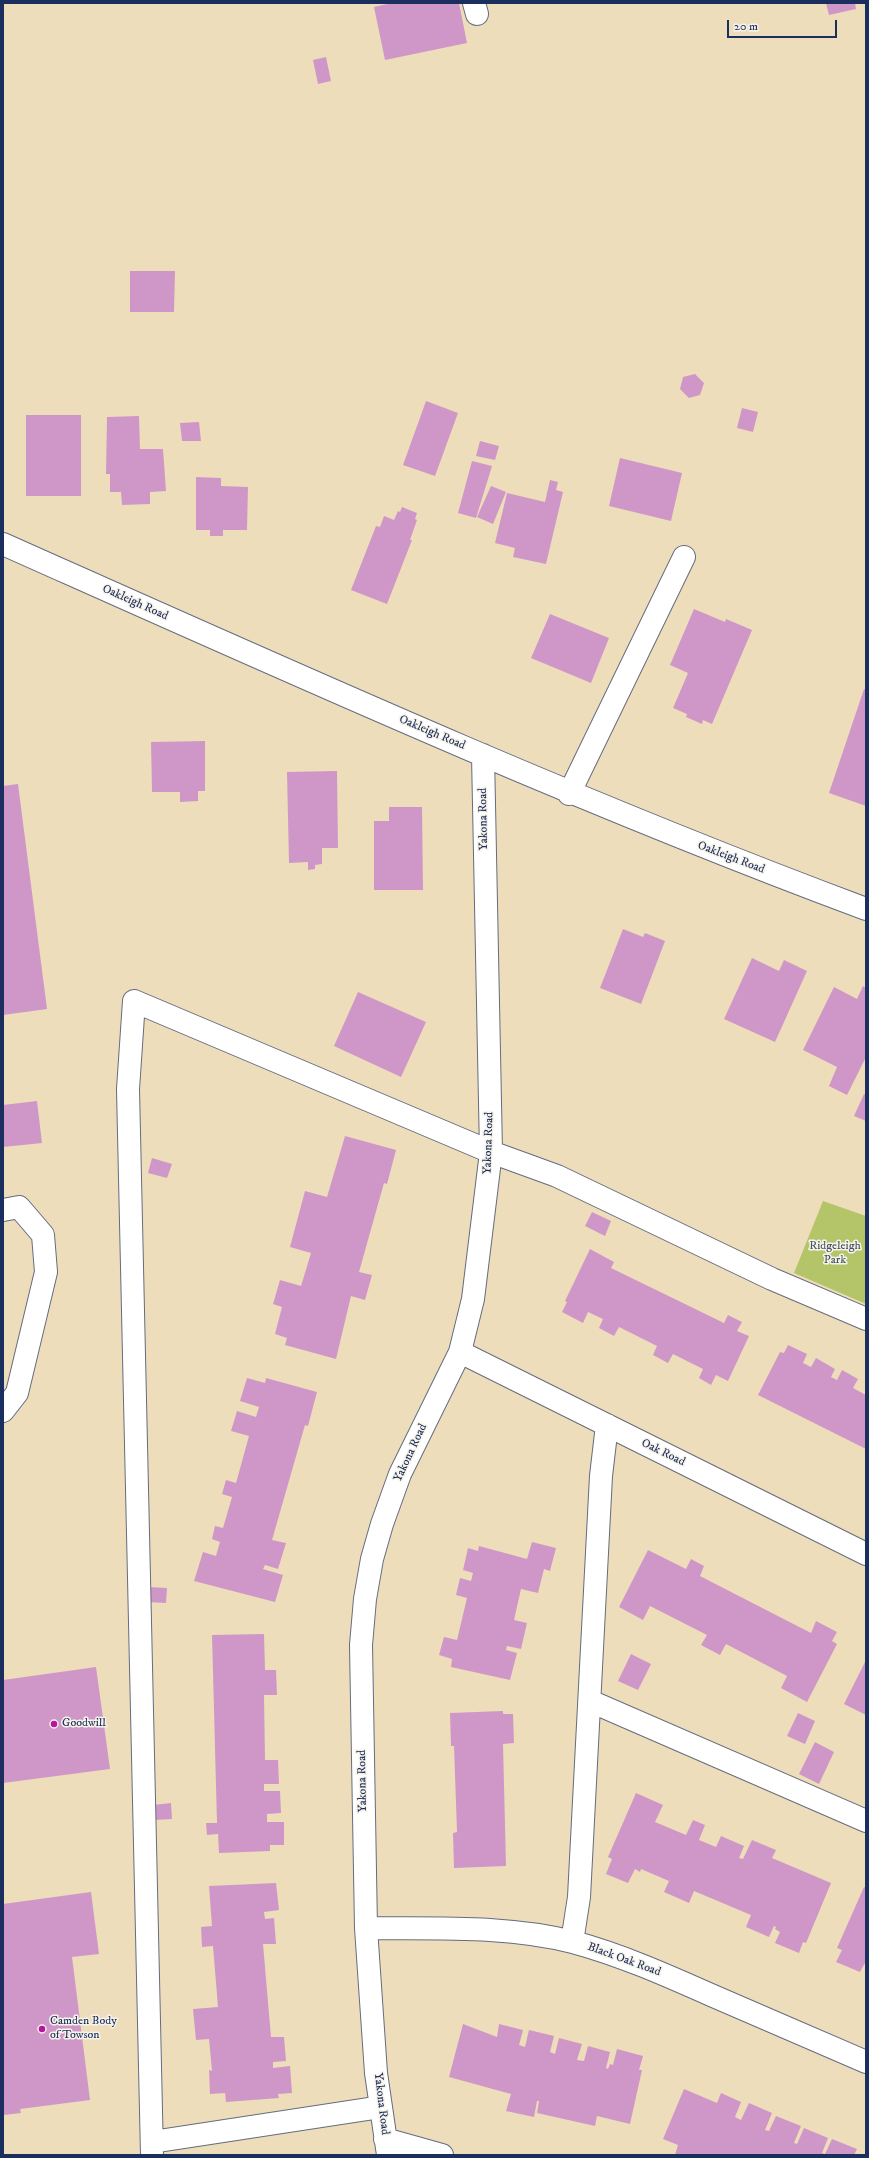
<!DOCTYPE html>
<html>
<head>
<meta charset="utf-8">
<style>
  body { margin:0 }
  #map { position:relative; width:869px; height:2158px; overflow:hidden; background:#eeddba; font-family:"IM FELL DW Pica",serif }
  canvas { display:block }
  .frame { position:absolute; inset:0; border:4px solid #1b2f5e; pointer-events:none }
  .scale { position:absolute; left:727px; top:20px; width:110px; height:18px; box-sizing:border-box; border:2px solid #1b2f5e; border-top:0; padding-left:5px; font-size:12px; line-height:14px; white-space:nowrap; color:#1b2f5e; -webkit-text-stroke:3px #f7f3e8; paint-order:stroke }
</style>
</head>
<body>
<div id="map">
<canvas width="869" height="2158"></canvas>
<div class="frame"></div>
<div class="scale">20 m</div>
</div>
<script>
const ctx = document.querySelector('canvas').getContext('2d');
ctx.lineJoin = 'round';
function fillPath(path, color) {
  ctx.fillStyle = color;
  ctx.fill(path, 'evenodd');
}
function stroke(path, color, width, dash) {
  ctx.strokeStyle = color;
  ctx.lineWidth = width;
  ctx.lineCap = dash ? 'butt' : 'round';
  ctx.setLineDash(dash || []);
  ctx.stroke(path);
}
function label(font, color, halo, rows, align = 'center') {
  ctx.font = font + ' "IM FELL DW Pica",serif';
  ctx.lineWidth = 3;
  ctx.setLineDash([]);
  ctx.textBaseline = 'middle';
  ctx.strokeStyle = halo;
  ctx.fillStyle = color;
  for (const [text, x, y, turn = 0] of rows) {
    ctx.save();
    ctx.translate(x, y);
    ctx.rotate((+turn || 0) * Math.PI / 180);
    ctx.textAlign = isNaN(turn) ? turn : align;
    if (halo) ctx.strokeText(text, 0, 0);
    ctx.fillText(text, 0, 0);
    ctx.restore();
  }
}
fillPath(new Path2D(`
  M 823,1201 L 866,1216 L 866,1304 L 794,1273 Z`), '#b4c569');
fillPath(new Path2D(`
  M 392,3 L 459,3 L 467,43 L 385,60 L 374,7 Z
  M 826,3 L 855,3 L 856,9 L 829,15 Z
  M 326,57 L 331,81 L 318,84 L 313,60 Z
  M 130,271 L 175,271 L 174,312 L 130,312 Z
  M 695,374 L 704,383 L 700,395 L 689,398 L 680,389 L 683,377 Z
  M 426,401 L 458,413 L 435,476 L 403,465 Z
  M 742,408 L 758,412 L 753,432 L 737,428 Z
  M 26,415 L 81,415 L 81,496 L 26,496 Z
  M 139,416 L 140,449 L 163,449 L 166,491 L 150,492 L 150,504 L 122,505 L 121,492 L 110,492 L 110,474 L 106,474 L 107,417 Z
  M 199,422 L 201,441 L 182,441 L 180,423 Z
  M 480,441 L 499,446 L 495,460 L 476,456 Z
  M 620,458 L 682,473 L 671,521 L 609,506 Z
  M 472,461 L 492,466 L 476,518 L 458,513 Z
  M 196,477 L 221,478 L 221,486 L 248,487 L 247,530 L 223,530 L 223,536 L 210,536 L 210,530 L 196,530 Z
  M 550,480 L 558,482 L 556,490 L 563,492 L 546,564 L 513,557 L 515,548 L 495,543 L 507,493 L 545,502 Z
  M 491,486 L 506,492 L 493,524 L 477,517 Z
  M 402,507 L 417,513 L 415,519 L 417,520 L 410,540 L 412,540 L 387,604 L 351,590 L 376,526 L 380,527 L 384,516 L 394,520 L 398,511 L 400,512 Z
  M 694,609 L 725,622 L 726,619 L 752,630 L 712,724 L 703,720 L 702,724 L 686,717 L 687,714 L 673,708 L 688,673 L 670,665 Z
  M 550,614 L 609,638 L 591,683 L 531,658 Z
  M 864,689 L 866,690 L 866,806 L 829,793 Z
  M 205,741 L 205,791 L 198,791 L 198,801 L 180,802 L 180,792 L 152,792 L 151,742 Z
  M 337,771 L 338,848 L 322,848 L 322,864 L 315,865 L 315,869 L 308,870 L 308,862 L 289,863 L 287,772 Z
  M 18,784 L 47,1009 L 3,1015 L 3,786 Z
  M 389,807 L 422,807 L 423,890 L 374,890 L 374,821 L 389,821 Z
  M 623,929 L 643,937 L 645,933 L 665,941 L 641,1004 L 600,988 Z
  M 752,958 L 779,971 L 784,960 L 807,971 L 775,1042 L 724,1019 Z
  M 863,986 L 866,988 L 866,1057 L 847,1095 L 829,1086 L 837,1067 L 803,1050 L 834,987 L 857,999 Z
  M 358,992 L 426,1022 L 401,1077 L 334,1046 Z
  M 864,1094 L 866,1095 L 866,1121 L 854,1116 Z
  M 37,1101 L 42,1143 L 3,1147 L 3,1105 Z
  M 345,1136 L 396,1150 L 387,1184 L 384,1183 L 359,1272 L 372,1275 L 365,1300 L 351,1296 L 336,1359 L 285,1345 L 287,1338 L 275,1334 L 282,1307 L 273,1304 L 280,1280 L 301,1286 L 311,1253 L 290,1247 L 305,1191 L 327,1197 Z
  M 152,1158 L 172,1164 L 167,1178 L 148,1173 Z
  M 592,1212 L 611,1221 L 605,1236 L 585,1226 Z
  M 590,1249 L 614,1262 L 611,1268 L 724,1323 L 728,1315 L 742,1322 L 737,1331 L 749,1336 L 728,1381 L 716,1375 L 711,1385 L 699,1378 L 703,1369 L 673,1354 L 668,1363 L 653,1355 L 657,1346 L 619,1327 L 614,1336 L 599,1328 L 603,1319 L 588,1312 L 583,1323 L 562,1312 L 567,1302 L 565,1301 Z
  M 788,1345 L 807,1354 L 803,1363 L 811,1367 L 816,1358 L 835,1369 L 831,1377 L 837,1380 L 842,1370 L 858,1379 L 853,1388 L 866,1395 L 866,1449 L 758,1395 L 780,1352 L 784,1353 Z
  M 247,1378 L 265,1383 L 266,1378 L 317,1392 L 308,1426 L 305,1425 L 272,1540 L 286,1543 L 278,1569 L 265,1565 L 263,1569 L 283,1575 L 275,1602 L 194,1581 L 203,1552 L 216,1556 L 220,1542 L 212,1539 L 215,1526 L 223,1528 L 232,1497 L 222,1494 L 226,1480 L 236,1483 L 249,1436 L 231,1431 L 237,1411 L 256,1417 L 259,1407 L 240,1401 Z
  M 532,1542 L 556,1548 L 550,1571 L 544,1569 L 538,1593 L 521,1589 L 514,1620 L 527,1623 L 521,1649 L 507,1646 L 506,1650 L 517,1653 L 510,1680 L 451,1667 L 452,1659 L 439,1655 L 444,1637 L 457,1640 L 467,1598 L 456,1595 L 460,1578 L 471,1581 L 473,1573 L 463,1570 L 468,1548 L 478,1551 L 479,1546 L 527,1559 Z
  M 648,1550 L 686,1569 L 691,1559 L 704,1566 L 700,1576 L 811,1633 L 816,1621 L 837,1632 L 832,1641 L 837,1644 L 807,1702 L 781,1688 L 787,1676 L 726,1644 L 720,1655 L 701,1645 L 707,1635 L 650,1606 L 643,1620 L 619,1607 Z
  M 148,1587 L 167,1588 L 166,1603 L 147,1602 Z
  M 264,1634 L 265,1670 L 276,1670 L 277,1695 L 264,1695 L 265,1760 L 278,1760 L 279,1784 L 264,1784 L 264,1791 L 280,1791 L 281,1813 L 267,1814 L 267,1822 L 284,1822 L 284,1845 L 270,1845 L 270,1851 L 219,1853 L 218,1834 L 207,1835 L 206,1823 L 217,1823 L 212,1635 Z
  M 631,1654 L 651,1664 L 638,1690 L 618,1681 Z
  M 866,1660 L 866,1715 L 844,1704 Z
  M 96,1667 L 110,1769 L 3,1783 L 3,1680 Z
  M 503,1711 L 503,1714 L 513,1714 L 514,1743 L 503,1744 L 506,1866 L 454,1868 L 453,1833 L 457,1832 L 454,1746 L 451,1746 L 450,1713 Z
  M 798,1713 L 815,1721 L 805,1744 L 787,1736 Z
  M 815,1742 L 834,1752 L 819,1784 L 799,1774 Z
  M 636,1793 L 663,1805 L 655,1822 L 686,1835 L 693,1820 L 705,1825 L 699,1840 L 716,1847 L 721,1836 L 744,1846 L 739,1858 L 743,1859 L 752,1840 L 776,1850 L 772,1858 L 831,1883 L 806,1943 L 803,1942 L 799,1953 L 775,1943 L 780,1932 L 775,1929 L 776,1927 L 774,1926 L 769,1937 L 746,1927 L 751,1915 L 694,1891 L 689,1903 L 664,1892 L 669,1881 L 641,1869 L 640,1872 L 635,1869 L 628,1883 L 606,1874 L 612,1859 L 608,1857 Z
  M 171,1803 L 172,1819 L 154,1820 L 153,1805 Z
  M 276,1883 L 279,1910 L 264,1912 L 265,1919 L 274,1918 L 276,1944 L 263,1944 L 271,2037 L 284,2037 L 286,2061 L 273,2062 L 273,2068 L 290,2066 L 292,2093 L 278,2094 L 279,2098 L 226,2102 L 225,2093 L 210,2094 L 209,2070 L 212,2071 L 209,2039 L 196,2040 L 193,2009 L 218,2007 L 213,1946 L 202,1947 L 201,1927 L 212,1926 L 209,1886 Z
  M 864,1887 L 866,1888 L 866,1961 L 860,1972 L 836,1962 L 842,1950 L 837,1948 Z
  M 91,1892 L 99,1954 L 72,1957 L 90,2100 L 20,2109 L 21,2113 L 4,2115 L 3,1904 Z
  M 463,2024 L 497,2037 L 499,2024 L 523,2030 L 519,2045 L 525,2047 L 529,2030 L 554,2036 L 550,2052 L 555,2054 L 559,2038 L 582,2044 L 577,2060 L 584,2061 L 588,2046 L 610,2052 L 606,2068 L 608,2069 L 610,2064 L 613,2065 L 617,2049 L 643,2056 L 639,2070 L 642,2070 L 630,2124 L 597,2116 L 595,2126 L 537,2113 L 539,2101 L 537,2101 L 534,2117 L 506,2111 L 511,2094 L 449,2077 Z
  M 684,2089 L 717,2103 L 721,2093 L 741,2102 L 735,2117 L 741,2120 L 749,2103 L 772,2113 L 765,2130 L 769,2131 L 776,2116 L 801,2126 L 794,2143 L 797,2144 L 804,2128 L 828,2138 L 822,2153 L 825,2154 L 832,2139 L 857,2149 L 854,2155 L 675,2155 L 678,2145 L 663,2139 Z`), '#cf97c8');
const minor = new Path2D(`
  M 474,3 L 477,14
  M 3,544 C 288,671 573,800 866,909
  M 569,794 L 684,557
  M 3,1210 L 19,1207 L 43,1235 L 46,1272 L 17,1393 L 3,1411
  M 460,1352 L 866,1554
  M 590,1701 L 866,1821
  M 366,1928 C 434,1929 506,1925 573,1942 C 621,1955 666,1975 711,1995 C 763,2017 814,2040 866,2062
  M 572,1942 L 579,1897 L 601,1476 L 607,1425
  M 385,2139 L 442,2155
  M 152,2142 L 381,2107
  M 152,2155 L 128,1089 L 134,1001 L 491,1152 L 557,1176 L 772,1279 L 866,1319
  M 388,2155 L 376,2073 L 366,1928 L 361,1645 L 365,1599 L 372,1559 L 382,1524 L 400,1474 L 460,1352 L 473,1299 L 491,1152 L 483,755`);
stroke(minor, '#656c7e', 24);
stroke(minor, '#fff', 22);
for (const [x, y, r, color] of [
  [54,1724,4,"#b5179e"],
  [42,2029,4,"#b5179e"]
]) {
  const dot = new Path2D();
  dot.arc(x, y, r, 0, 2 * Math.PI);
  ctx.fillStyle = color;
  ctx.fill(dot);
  stroke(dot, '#f7f3e8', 1.5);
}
label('12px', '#1b2f5e', '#f7f3e8', [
  ["Oakleigh Road",135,603,24],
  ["Oakleigh Road",432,733,23],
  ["Yakona Road",484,819,-91],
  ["Oakleigh Road",731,858,21],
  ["Yakona Road",489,1143,-88],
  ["Yakona Road",411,1453,-65],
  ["Oak Road",663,1453,26],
  ["Yakona Road",363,1781,-91],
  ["Black Oak Road",624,1960,20],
  ["Yakona Road",381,2104,83]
]);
label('12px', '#415461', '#f7f3e8', [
  ["Ridgeleigh",835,1247],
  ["Park",835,1261]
]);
label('12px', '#1b2f5e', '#f7f3e8', [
  ["Goodwill",62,1724],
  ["Camden Body",50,2022],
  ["of Towson",50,2036]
], 'left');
</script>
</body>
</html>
